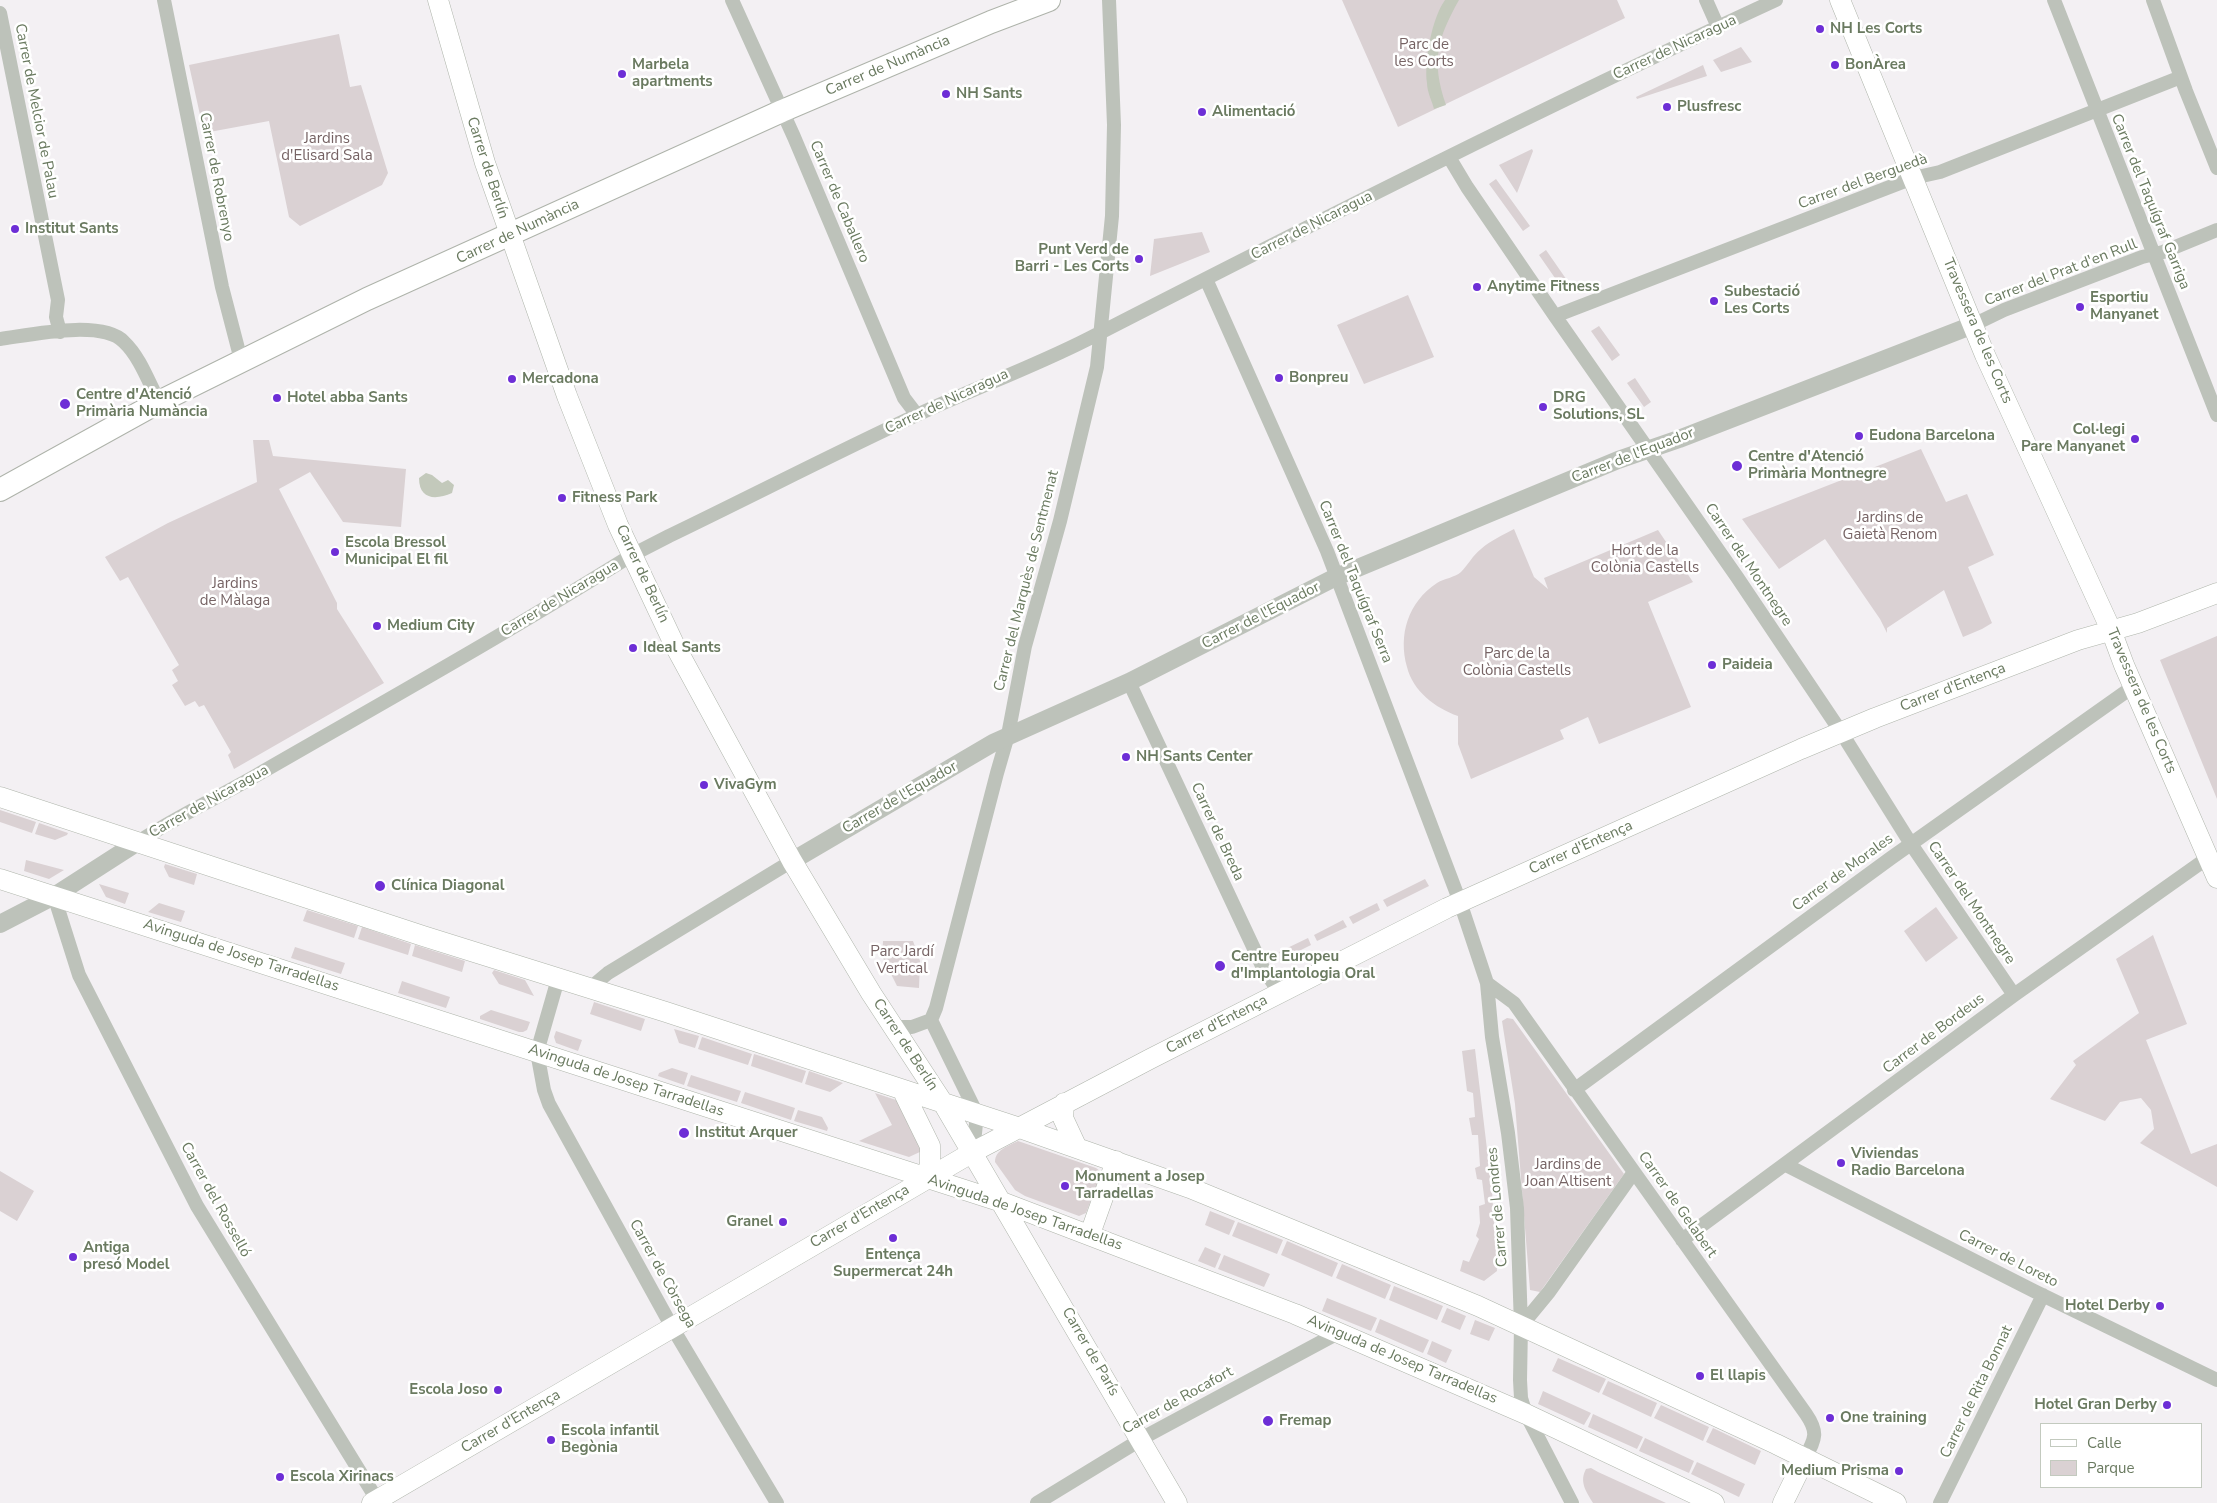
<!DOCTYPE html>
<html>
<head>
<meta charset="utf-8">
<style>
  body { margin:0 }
  #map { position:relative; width:2217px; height:1503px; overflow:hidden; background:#f3f0f3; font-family:"Nunito Sans",sans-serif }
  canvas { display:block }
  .legend { position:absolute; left:2040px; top:1423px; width:162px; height:65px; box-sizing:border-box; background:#fff; border:1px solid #c3cabf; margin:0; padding:6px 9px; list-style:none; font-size:15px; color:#6a7a60 }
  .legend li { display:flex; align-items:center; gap:10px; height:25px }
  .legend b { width:25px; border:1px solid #c3cabf }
</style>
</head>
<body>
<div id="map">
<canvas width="2217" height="1503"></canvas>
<ul class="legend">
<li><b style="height:6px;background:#fff"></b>Calle</li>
<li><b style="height:14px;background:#dad1d3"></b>Parque</li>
</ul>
</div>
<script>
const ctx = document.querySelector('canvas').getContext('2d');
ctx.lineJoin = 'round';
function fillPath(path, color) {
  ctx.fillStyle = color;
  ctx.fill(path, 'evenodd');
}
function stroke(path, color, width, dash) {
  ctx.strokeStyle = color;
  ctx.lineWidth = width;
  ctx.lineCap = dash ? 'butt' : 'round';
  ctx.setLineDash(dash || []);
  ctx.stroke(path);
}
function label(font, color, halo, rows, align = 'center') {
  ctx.font = font + ' "Nunito Sans",sans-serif';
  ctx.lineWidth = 5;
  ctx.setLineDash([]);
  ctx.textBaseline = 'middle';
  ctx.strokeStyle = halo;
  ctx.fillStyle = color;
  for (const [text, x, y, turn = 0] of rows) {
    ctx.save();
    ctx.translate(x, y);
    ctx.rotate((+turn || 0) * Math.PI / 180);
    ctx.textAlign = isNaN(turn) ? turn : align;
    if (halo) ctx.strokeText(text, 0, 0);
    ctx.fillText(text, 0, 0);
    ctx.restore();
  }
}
fillPath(new Path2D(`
  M 1342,0 L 1617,0 L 1625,18 L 1398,127 Z
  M 339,34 L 350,87 L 361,85 L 388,173 L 382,185 L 300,226 L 289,217 L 269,121 L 204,133 L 189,65 Z
  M 1741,47 L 1752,62 L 1721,72 L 1713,60 Z
  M 1703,65 L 1707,76 L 1637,99 L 1636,97 Z
  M 1532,149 L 1533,151 L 1517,193 L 1499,165 Z
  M 1496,179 L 1530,226 L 1523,231 L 1489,184 Z
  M 1202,232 L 1210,252 L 1150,276 L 1154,239 Z
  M 1546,250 L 1571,286 L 1564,291 L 1539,255 Z
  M 1408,295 L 1434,357 L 1364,384 L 1337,325 Z
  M 1599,326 L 1620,355 L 1612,361 L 1591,331 Z
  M 1635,378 L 1651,402 L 1644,407 L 1627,383 Z
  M 253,440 L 269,440 L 273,456 L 406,469 L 401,527 L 343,522 L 310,472 L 279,489 L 337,603 L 337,609 L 384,683 L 234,769 L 228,755 L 231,752 L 204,705 L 199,707 L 195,701 L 185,706 L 172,685 L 178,681 L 172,670 L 179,665 L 128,577 L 120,581 L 105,557 L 168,523 L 257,482 Z
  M 1921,449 L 1946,502 L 1967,494 L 1994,555 L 1968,567 L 1992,623 L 1982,629 L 1963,637 L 1944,590 L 1887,628 L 1887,633 L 1880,619 L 1825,539 L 1779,569 L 1742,519 Z
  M 1514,529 L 1534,577 L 1548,589 L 1544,578 L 1658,530 L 1693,582 L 1648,602 L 1691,707 L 1599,744 L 1588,717 L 1560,730 L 1564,739 L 1471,779 L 1458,744 L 1458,716 C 1435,708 1413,691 1407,667 C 1398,635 1408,602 1437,583 C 1443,579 1456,577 1461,572 C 1468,565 1473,555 1481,549 C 1490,541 1503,535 1514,529 Z
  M 2217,636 L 2217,799 L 2160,660 Z
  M 0,810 L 36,822 L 32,833 L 0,822 Z
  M 39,823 L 68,833 L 67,835 L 55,840 L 35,834 Z
  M 26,860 L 64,870 L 49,879 L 24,871 Z
  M 165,864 L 197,874 L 194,885 L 169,877 L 164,867 Z
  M 1425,879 L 1429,886 L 1387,907 L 1383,900 Z
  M 99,884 L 129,893 L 125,904 L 106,897 Z
  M 159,903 L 185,911 L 181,922 L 148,912 Z
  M 1377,903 L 1380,910 L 1353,924 L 1349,917 Z
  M 1936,907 L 1958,938 L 1926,962 L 1904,931 Z
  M 307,910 L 358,926 L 354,938 L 303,921 Z
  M 1343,920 L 1347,927 L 1317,941 L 1314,935 Z
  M 362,927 L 411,944 L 408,955 L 358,939 Z
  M 2153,935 L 2187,1024 L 2146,1040 L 2191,1154 L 2217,1144 L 2217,1187 L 2140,1143 L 2154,1129 L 2151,1110 L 2141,1098 L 2120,1102 L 2105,1121 L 2050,1099 L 2076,1065 L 2073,1061 L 2139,1013 L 2116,959 Z
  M 1308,938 L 1311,945 L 1283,959 L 1279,952 Z
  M 883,941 L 913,941 L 920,961 L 919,988 L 897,986 L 882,956 Z
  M 415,945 L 465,961 L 462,972 L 412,956 Z
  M 295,947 L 345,963 L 341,974 L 291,958 Z
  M 494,970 L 525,980 L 534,996 L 499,984 L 492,973 Z
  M 402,981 L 450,997 L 446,1008 L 398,993 Z
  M 594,1002 L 645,1019 L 641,1031 L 590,1014 Z
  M 491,1010 L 530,1022 L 527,1030 L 523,1032 L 519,1032 L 480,1019 L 480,1016 Z
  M 1507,1018 L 1513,1019 L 1624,1174 L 1540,1292 L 1530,1290 L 1515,1104 L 1502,1021 Z
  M 674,1029 L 699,1036 L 695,1048 L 679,1043 Z
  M 556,1031 L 582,1040 L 578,1051 L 556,1043 L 554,1037 Z
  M 702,1037 L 752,1054 L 748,1065 L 698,1049 Z
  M 1475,1049 L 1492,1191 L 1497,1271 L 1484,1281 L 1460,1271 L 1463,1260 L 1469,1262 L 1479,1239 L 1476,1236 L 1480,1223 L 1479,1206 L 1485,1204 L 1482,1180 L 1477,1179 L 1475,1168 L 1480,1166 L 1478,1135 L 1472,1135 L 1469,1118 L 1475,1117 L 1473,1093 L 1467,1091 L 1462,1051 Z
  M 754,1054 L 806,1071 L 802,1083 L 751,1066 Z
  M 672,1068 L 688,1073 L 684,1085 L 658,1076 L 659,1073 Z
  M 809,1071 L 843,1083 L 830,1092 L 805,1084 Z
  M 691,1075 L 741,1091 L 737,1102 L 687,1086 Z
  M 745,1092 L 795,1108 L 791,1120 L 741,1103 Z
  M 875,1093 L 899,1101 L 922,1151 L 909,1157 L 859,1141 L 892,1125 Z
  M 798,1110 L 822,1117 L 828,1128 L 827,1131 L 794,1121 Z
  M 1018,1141 L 1096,1168 L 1100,1171 L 1100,1176 L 1086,1213 L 1079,1216 L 1025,1196 L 1015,1190 L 995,1162 C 995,1150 1008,1146 1018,1141 Z
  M 0,1171 L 34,1191 L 17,1221 L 0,1211 Z
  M 1210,1211 L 1235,1221 L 1229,1235 L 1205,1225 Z
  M 1238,1222 L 1283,1240 L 1277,1254 L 1232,1236 Z
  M 1287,1241 L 1338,1263 L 1332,1277 L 1281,1255 Z
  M 1205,1247 L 1221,1254 L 1215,1268 L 1198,1261 Z
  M 1224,1255 L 1270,1274 L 1264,1287 L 1218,1269 Z
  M 1342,1264 L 1391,1285 L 1385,1299 L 1336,1278 Z
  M 1394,1286 L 1443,1306 L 1437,1320 L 1389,1300 Z
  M 1327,1298 L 1377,1318 L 1371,1331 L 1322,1311 Z
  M 1447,1308 L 1466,1316 L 1460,1330 L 1441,1322 Z
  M 1380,1319 L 1429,1340 L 1423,1353 L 1375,1332 Z
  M 1475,1320 L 1495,1328 L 1489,1341 L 1470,1334 Z
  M 1432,1341 L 1452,1350 L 1446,1363 L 1427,1354 Z
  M 1558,1358 L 1606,1379 L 1599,1393 L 1552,1371 Z
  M 1608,1381 L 1657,1403 L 1651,1417 L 1602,1394 Z
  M 1543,1391 L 1591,1413 L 1584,1425 L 1538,1404 Z
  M 1661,1405 L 1709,1427 L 1703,1441 L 1654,1418 Z
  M 1593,1414 L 1643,1437 L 1637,1449 L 1588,1427 Z
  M 1713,1428 L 1761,1451 L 1755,1465 L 1706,1442 Z
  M 1645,1438 L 1694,1461 L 1689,1473 L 1639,1451 Z
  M 1697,1462 L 1745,1484 L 1739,1497 L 1691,1474 Z
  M 1591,1468 L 1598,1472 L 1666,1503 L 1593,1503 C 1586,1491 1579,1482 1586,1469 Z`), '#dad1d3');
fillPath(new Path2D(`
  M 1445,0 L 1459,0 C 1437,39 1431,61 1446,105 L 1434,109 C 1432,101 1427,92 1427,83 C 1424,61 1432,18 1445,0 Z
  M 426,473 L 432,475 L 442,483 L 448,480 L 454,485 L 452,493 C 436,500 419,500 419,478 Z`), '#c3c9bb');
const secondary = new Path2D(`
  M 438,0 L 485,163 L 567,396 L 618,525 L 674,644 L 792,861 L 871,993 L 943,1103 L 1177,1503
  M 1840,0 L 1985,355 L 2111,630 L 2124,665 L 2217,878
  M 0,797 L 423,936 L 666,1012 L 1020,1128 L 1190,1188 L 1478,1306 L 1776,1444 L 1896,1503
  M 0,879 L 1002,1202 L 1295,1314 L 1526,1414 L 1714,1503
  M 903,1091 L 930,1146 L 930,1164 L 926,1178
  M 1064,1103 L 1063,1118 L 1077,1148
  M 1090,1234 L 1116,1161
  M 372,1503 L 973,1152 L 1150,1059 L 1447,908 L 1801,749 L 1875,718 L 2078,640 L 2138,623 L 2217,593
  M 1783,1503 L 1805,1458`);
const primary = new Path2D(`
  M 0,490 L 159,402 L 367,299 L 782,111 L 991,22 L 1049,0`);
stroke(secondary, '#afb5ab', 21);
stroke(primary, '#aeb3aa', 24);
stroke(new Path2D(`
  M 164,0 L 222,287 L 241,360
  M 732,0 L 794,137 L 904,398 L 917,415
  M 1706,0 L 1718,27
  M 2054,0 L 2217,415
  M 2153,0 L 2186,91 L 2217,168
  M 0,13 L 58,300 L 56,317 L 60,332
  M 1449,157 L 1467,187 L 1555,316 L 1737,577 L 1841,732 L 1911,844 L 2014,995
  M 1206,279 L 1327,551 L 1460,902 L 1487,983 L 1492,1037 L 1508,1133 L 1517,1208 L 1521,1326 L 1520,1380 L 1521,1398 L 1526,1414 L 1572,1503
  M 1555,316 L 1913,178 L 1940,172 L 2181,77
  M 1973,325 L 2004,310 L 2142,257 L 2163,252 L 2217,230
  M 0,339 C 30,335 102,319 124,342 C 140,357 149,383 159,402
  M 1129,682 L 1264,970 L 1280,993
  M 138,842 C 176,817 217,798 257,775 C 382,703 509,632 632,555 L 669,536 C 752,496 835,453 919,414 C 975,388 1033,367 1088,339 C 1316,222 1544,107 1776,0
  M 54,896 L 79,975 L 197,1206 L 379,1503
  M 558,979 L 537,1052 L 544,1090 L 549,1104 L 672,1327 L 777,1503
  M 1487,983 L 1514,1003 L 1806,1414 C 1819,1433 1815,1439 1805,1458
  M 589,989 L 608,973 L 792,861
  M 894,1027 L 912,1027 L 931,1020
  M 1574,1090 L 1891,858 L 2134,686
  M 973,1152 L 977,1114 L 931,1020 L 936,1008 L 997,773 L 1008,735 L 1025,646 L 1060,521 L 1097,367 L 1112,216 L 1114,125 L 1109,0
  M 1786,1165 L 2034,1291 L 2217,1380
  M 1682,1240 L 2014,995 L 2209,857
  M 1521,1326 L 1549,1292 L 1634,1172
  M 1037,1503 L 1150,1434 L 1338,1333
  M 1940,1503 L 2043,1295`), '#bdc2ba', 14);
stroke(new Path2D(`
  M 792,861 L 993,743 L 1129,682 L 1336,577 L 1618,460 L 1679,439 L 1973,325
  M 0,924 L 54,896 L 138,842`), '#bdc2ba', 18);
stroke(secondary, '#fff', 20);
stroke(primary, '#fff', 22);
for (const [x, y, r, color] of [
  [1820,29,5,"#6d2ed6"],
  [1835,65,5,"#6d2ed6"],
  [622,74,5,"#6d2ed6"],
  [946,94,5,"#6d2ed6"],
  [1667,107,5,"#6d2ed6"],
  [1202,112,5,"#6d2ed6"],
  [15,229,5,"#6d2ed6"],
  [1139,259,5,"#6d2ed6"],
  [1477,287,5,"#6d2ed6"],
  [1714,301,5,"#6d2ed6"],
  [2080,307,5,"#6d2ed6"],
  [1279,378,5,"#6d2ed6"],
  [512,379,5,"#6d2ed6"],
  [277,398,5,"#6d2ed6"],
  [65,404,6,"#6d2ed6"],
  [1543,407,5,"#6d2ed6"],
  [1859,436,5,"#6d2ed6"],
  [2135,439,5,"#6d2ed6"],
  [1737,466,6,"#6d2ed6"],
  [562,498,5,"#6d2ed6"],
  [335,552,5,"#6d2ed6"],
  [377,626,5,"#6d2ed6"],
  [633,648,5,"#6d2ed6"],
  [1712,665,5,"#6d2ed6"],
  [1126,757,5,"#6d2ed6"],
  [704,785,5,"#6d2ed6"],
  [380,886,6,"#6d2ed6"],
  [1220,966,6,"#6d2ed6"],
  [684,1133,6,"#6d2ed6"],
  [1841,1163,5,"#6d2ed6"],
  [1065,1186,5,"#6d2ed6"],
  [783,1222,5,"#6d2ed6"],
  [893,1238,5,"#6d2ed6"],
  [73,1257,5,"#6d2ed6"],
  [2160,1306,5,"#6d2ed6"],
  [1700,1376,5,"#6d2ed6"],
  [498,1390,5,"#6d2ed6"],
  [2167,1405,5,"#6d2ed6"],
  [1830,1418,5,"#6d2ed6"],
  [1268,1421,6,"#6d2ed6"],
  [551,1440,5,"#6d2ed6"],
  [1899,1471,5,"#6d2ed6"],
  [280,1477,5,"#6d2ed6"]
]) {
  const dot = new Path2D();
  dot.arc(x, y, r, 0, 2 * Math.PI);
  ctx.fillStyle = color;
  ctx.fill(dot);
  stroke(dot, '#fff', 2);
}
label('bold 15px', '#6a7a60', '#fff', [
  ["NH Les Corts",1830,29],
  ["Marbela",632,65],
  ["apartments",632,82],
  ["BonÀrea",1845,65],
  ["NH Sants",956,94],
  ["Plusfresc",1677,107],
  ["Alimentació",1212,112],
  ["Institut Sants",25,229],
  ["Punt Verd de",1129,250,"right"],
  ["Barri - Les Corts",1129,267,"right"],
  ["Anytime Fitness",1487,287],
  ["Subestació",1724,292],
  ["Les Corts",1724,309],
  ["Esportiu",2090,298],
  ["Manyanet",2090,315],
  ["Bonpreu",1289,378],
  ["Mercadona",522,379],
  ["Centre d'Atenció",76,395],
  ["Primària Numància",76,412],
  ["Hotel abba Sants",287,398],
  ["DRG",1553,398],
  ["Solutions, SL",1553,415],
  ["Col·legi",2125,430,"right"],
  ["Pare Manyanet",2125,447,"right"],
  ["Eudona Barcelona",1869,436],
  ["Centre d'Atenció",1748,457],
  ["Primària Montnegre",1748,474],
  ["Fitness Park",572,498],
  ["Escola Bressol",345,543],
  ["Municipal El fil",345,560],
  ["Medium City",387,626],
  ["Ideal Sants",643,648],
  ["Paideia",1722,665],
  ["NH Sants Center",1136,757],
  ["VivaGym",714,785],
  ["Clínica Diagonal",391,886],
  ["Centre Europeu",1231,957],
  ["d'Implantologia Oral",1231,974],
  ["Institut Arquer",695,1133],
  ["Viviendas",1851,1154],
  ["Radio Barcelona",1851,1171],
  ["Monument a Josep",1075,1177],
  ["Tarradellas",1075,1194],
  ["Granel",773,1222,"right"],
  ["Antiga",83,1248],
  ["presó Model",83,1265],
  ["Entença",893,1255,"center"],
  ["Supermercat 24h",893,1272,"center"],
  ["Hotel Derby",2150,1306,"right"],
  ["El llapis",1710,1376],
  ["Escola Joso",488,1390,"right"],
  ["Hotel Gran Derby",2157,1405,"right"],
  ["One training",1840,1418],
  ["Fremap",1279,1421],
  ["Escola infantil",561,1431],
  ["Begònia",561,1448],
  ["Medium Prisma",1889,1471,"right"],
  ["Escola Xirinacs",290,1477]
], 'left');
label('15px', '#766364', '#fff', [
  ["Parc de",1424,45],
  ["les Corts",1424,62],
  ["Jardins",327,139],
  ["d'Elisard Sala",327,156],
  ["Jardins de",1890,518],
  ["Gaietà Renom",1890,535],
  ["Hort de la",1645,551],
  ["Colònia Castells",1645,568],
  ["Jardins",235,584],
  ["de Màlaga",235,601],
  ["Parc de la",1517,654],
  ["Colònia Castells",1517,671],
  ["Parc Jardí",902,952],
  ["Vertical",902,969],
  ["Jardins de",1568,1165],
  ["Joan Altisent",1568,1182]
]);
label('15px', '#6a7a60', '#fff', [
  ["Carrer de Nicaragua",1675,48,-25],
  ["Carrer de Numància",888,66,-23],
  ["Carrer de Melcior de Palau",36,111,79],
  ["Carrer de Berlín",487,168,72],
  ["Carrer de Robrenyo",216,177,79],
  ["Carrer del Berguedà",1863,182,-20],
  ["Carrer de Caballero",839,202,67],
  ["Carrer del Taquígraf Garriga",2150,202,68],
  ["Carrer de Nicaragua",1312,226,-27],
  ["Carrer de Numància",518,232,-25],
  ["Carrer del Prat d'en Rull",2061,273,-21],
  ["Travessera de les Corts",1977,331,67],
  ["Carrer de Nicaragua",947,402,-25],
  ["Carrer de l'Equador",1633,456,-21],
  ["Carrer del Montnegre",1748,565,56],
  ["Carrer de Berlín",642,574,65],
  ["Carrer del Marquès de Sentmenat",1027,581,-76],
  ["Carrer del Taquígraf Serra",1355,582,68],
  ["Carrer de Nicaragua",560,599,-31],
  ["Carrer de l'Equador",1261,616,-27],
  ["Carrer d'Entença",1953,688,-21],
  ["Travessera de les Corts",2141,701,67],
  ["Carrer de l'Equador",900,798,-30],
  ["Carrer de Nicaragua",209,802,-29],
  ["Carrer de Breda",1217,832,65],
  ["Carrer d'Entença",1581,848,-24],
  ["Carrer de Morales",1843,873,-36],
  ["Carrer del Montnegre",1971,903,56],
  ["Avinguda de Josep Tarradellas",241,956,18],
  ["Carrer d'Entença",1217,1025,-27],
  ["Carrer de Bordeus",1934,1034,-37],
  ["Carrer de Berlín",905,1045,57],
  ["Avinguda de Josep Tarradellas",626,1081,18],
  ["Carrer del Rosselló",215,1200,61],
  ["Carrer de Gelabert",1677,1205,55],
  ["Carrer de Londres",1498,1207,-95],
  ["Avinguda de Josep Tarradellas",1025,1213,19],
  ["Carrer d'Entença",860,1217,-30],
  ["Carrer de Loreto",2008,1259,27],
  ["Carrer de Còrsega",662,1274,61],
  ["Carrer de París",1090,1352,60],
  ["Avinguda de Josep Tarradellas",1402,1360,23],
  ["Carrer de Rita Bonnat",1977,1392,-64],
  ["Carrer de Rocafort",1178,1401,-29],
  ["Carrer d'Entença",511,1422,-30]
]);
</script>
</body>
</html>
